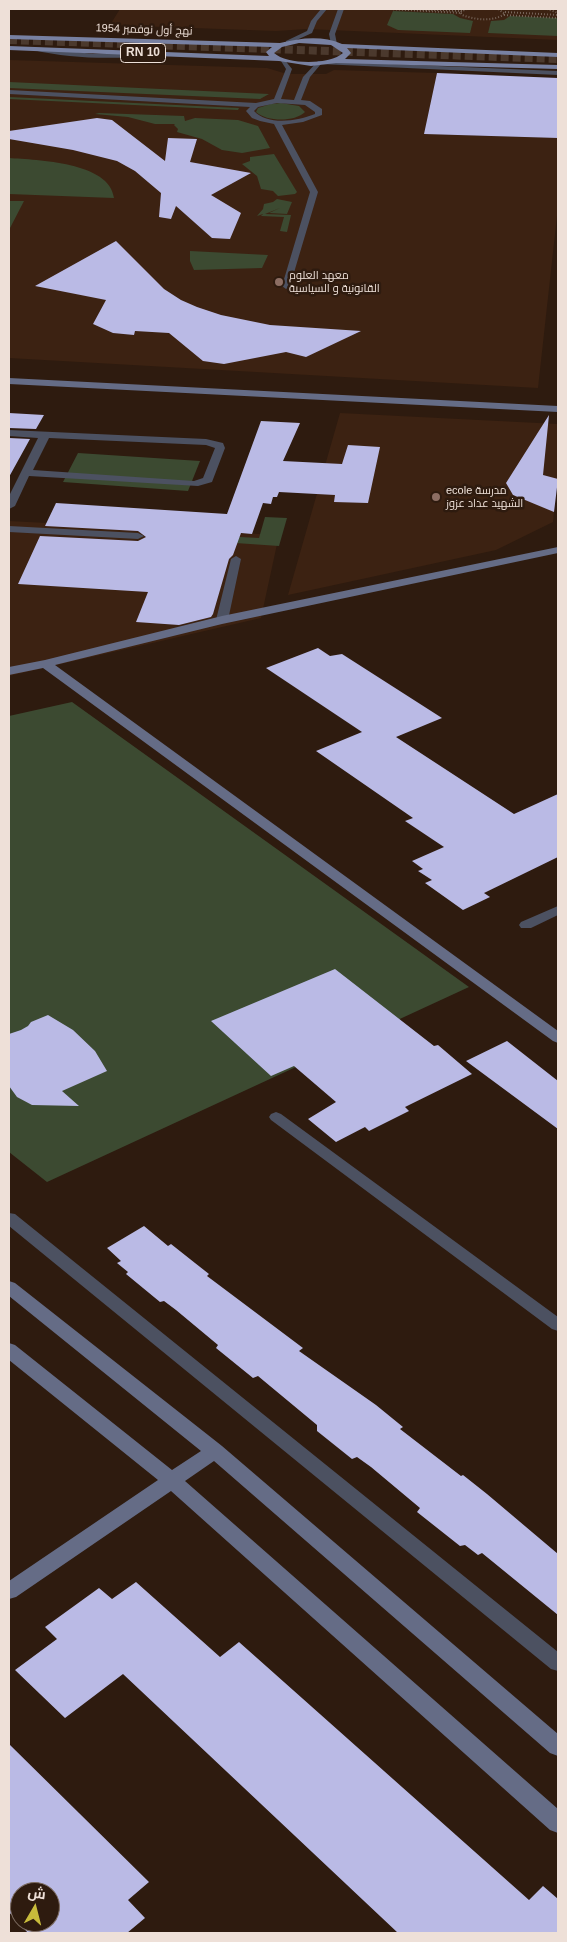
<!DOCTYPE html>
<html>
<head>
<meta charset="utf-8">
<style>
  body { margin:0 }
  #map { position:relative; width:567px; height:1942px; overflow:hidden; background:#2e1b0f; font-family:Arial,Cairo,sans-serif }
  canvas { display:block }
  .frame { position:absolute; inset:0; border:10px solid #eee0d8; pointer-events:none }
  .north { position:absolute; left:10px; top:1882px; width:50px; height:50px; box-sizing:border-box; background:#2e1b0f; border:1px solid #7b6a5f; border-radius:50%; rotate:8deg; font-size:14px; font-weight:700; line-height:20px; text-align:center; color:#eee0d8 }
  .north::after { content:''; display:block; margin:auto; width:18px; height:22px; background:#c8bb3b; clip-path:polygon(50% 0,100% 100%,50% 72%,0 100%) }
</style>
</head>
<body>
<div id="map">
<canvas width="567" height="1942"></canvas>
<div class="frame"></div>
<div class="north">ش</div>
</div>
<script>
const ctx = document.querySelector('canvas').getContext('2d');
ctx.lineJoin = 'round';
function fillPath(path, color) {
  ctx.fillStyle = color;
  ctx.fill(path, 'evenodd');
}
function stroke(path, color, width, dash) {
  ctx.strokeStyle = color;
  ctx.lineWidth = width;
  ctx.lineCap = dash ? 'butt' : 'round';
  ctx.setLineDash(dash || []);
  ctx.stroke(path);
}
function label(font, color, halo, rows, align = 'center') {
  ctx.font = font + ' Arial,Cairo,sans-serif';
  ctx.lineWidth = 5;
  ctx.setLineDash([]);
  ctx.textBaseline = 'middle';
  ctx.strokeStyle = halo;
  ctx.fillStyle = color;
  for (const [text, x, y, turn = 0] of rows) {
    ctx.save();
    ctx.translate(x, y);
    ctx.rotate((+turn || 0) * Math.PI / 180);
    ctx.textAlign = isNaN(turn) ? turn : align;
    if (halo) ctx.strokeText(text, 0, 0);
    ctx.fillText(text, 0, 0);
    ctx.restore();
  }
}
fillPath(new Path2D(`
  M 120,9 L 558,9 L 558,40 L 307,29 L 276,31 L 110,25 Z
  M 9,60 L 267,68 L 287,74 L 326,74 L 334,70 L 437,73 L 424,134 L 558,138 L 558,207 L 538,388 L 9,358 Z
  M 340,413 L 558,424 L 558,474 L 553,522 L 496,550 L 288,595 Z
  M 9,521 L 279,535 L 261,618 L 9,676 Z`), '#3c2212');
fillPath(new Path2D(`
  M 393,11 L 453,14 L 460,18 L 473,21 L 470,33 L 398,30 L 387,25 Z
  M 510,16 L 558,18 L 558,36 L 488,33 L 491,21 L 504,20 Z
  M 9,82 L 269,94 L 260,99 L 9,88 Z
  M 9,97 L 239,108 L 238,110 L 9,99 Z
  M 281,103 L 299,106 L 305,112 C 295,122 267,122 256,112 L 258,108 L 271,104 Z
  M 99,113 L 184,116 L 185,121 L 195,118 L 238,120 L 258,126 L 270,148 L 242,153 L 222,150 L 202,139 L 177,132 L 178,129 L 174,125 L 175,124 L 155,124 L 128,117 L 95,114 Z
  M 274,154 L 297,192 L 295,194 L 278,196 L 273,191 L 261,189 L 257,176 L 242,164 L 250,161 L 250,157 Z
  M 9,158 C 37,160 110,162 114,198 L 9,194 Z
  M 277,199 L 292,202 L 287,214 L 269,213 L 280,208 L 265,214 L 291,215 L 287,232 L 280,231 L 284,217 L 261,216 L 263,214 L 257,216 L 263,209 L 264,204 L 273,202 Z
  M 9,201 L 24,201 L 9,230 Z
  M 190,251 L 268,255 L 262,268 L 194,270 L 190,261 Z
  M 78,453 L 200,461 L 188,491 L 63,482 Z
  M 265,517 L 287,518 L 279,546 L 221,542 L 240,537 L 259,538 Z
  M 72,702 L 469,987 L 47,1182 L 9,1152 L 9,716 Z`), '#3c4a31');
fillPath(new Path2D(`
  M 437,73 L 558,78 L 558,138 L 424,134 Z
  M 97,118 L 112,120 L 165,161 L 168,138 L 197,139 L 190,162 L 251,173 L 211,195 L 241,213 L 230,239 L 212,238 L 176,206 L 171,219 L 159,217 L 161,193 L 135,171 L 117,161 L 73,150 L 9,139 L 9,131 Z
  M 116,241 L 164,289 L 181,300 L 197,307 L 221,315 L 270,325 L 361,331 L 306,357 L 286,352 L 224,364 L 203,361 L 169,333 L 135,331 L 134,335 L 113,333 L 93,324 L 106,300 L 35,286 Z
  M 9,413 L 44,415 L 36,429 L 9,428 Z
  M 549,415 L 543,475 L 558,479 L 554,512 L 513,495 L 506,483 Z
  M 261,421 L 300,423 L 283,461 L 342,464 L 348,445 L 380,447 L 368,503 L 334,502 L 335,495 L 279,492 L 277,497 L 273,497 L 271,504 L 263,503 L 252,534 L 241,533 L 233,555 L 229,559 L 213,614 L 211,617 L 179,625 L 136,622 L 148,592 L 18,584 L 40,536 L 138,541 L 146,537 L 138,531 L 45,526 L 56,503 L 227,514 Z
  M 9,438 L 30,439 L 9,477 Z
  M 318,648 L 330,656 L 342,654 L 442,718 L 396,737 L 514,814 L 558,794 L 558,857 L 484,893 L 490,897 L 463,910 L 425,883 L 432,880 L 418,871 L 423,869 L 412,861 L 444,847 L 405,821 L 413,818 L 316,751 L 362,732 L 266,668 Z
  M 335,969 L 434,1046 L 438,1045 L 472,1074 L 405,1107 L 409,1111 L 369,1131 L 365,1127 L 336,1142 L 308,1119 L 336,1102 L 294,1066 L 271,1076 L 211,1021 Z
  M 48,1015 L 73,1030 L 95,1051 L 107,1071 L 62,1091 L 79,1106 L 32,1105 L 17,1097 L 9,1086 L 9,1034 L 21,1030 L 28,1026 L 31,1022 Z
  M 507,1041 L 558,1081 L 558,1129 L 466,1061 Z
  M 144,1226 L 168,1246 L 171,1244 L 195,1263 L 209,1274 L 207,1276 L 303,1348 L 299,1351 L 376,1405 L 403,1427 L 400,1429 L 461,1476 L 463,1475 L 487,1494 L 558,1554 L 558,1615 L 482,1553 L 478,1555 L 465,1545 L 460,1546 L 417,1512 L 420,1508 L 371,1467 L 357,1457 L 352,1459 L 317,1431 L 317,1425 L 270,1386 L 258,1376 L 253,1378 L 216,1348 L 218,1345 L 176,1310 L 164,1301 L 160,1302 L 126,1274 L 128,1272 L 117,1263 L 121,1261 L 107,1248 Z
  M 136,1582 L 220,1657 L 239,1642 L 529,1900 L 543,1886 L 558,1899 L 558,1933 L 398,1933 L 123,1674 L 65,1718 L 15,1670 L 57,1639 L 45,1627 L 99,1588 L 112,1599 Z
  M 9,1744 L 149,1882 L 128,1900 L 145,1918 L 127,1933 L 28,1933 L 9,1912 ZM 20,1892 L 50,1892 L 50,1922 L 20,1922 Z`), '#babae5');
stroke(new Path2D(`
  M 9,40 L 558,59`), '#4b392d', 8, [8, 4]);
stroke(new Path2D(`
  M 390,9 L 461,13
  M 413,9 L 462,11
  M 467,9 L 460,12 L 462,15 C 476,20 492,22 505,14 L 498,9
  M 547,9 L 558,13
  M 505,12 L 558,15
  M 504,15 L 558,18`), '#76655a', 2, [1, 2]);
fillPath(new Path2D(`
  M 321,9 L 327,9 L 317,21 L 312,33 L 290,43 L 286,43 L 286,41 L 307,31 L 311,21 Z
  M 338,9 L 344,9 L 335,34 L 337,44 L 334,46 L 331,44 L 329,34 Z
  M 35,47 L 93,54 L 151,52 L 154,54 L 151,56 C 111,59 71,59 33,50 L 32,49 Z
  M 284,59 L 292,69 L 281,99 L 294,100 L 303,77 L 318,61 L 558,71 L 558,75 L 321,64 L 310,77 L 301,100 L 310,101 L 322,109 L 322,115 L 303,122 L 282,125 L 318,192 L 290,286 L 286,289 L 282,286 L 310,192 L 274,124 L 260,121 L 252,118 L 246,111 L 250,107 L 9,94 L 9,90 L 256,103 L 274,99 L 286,69 L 281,61 ZM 277,103 L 305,105 L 315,112 L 315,114 C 298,121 268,126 254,111 L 258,107 Z
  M 236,556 L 241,559 L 228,620 L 222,623 L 216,620 L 231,559 Z
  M 558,906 L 558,915 L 531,928 L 521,928 L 519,925 L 521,922 Z
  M 276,1112 L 281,1114 L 558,1317 L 558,1331 L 552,1329 L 271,1120 L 269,1117 L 271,1114 Z
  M 9,1213 L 15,1214 L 558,1652 L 558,1671 L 551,1669 L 9,1226 Z`), '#4c5161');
fillPath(new Path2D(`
  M 9,430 L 206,439 L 223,443 L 225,448 L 212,482 L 198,486 L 29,476 L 15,506 L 9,509 L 9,496 L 38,438 L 9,436 ZM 49,438 L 206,445 L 215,448 L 203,478 L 194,481 L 33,470 Z
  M 9,526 L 138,533 L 144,536 L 138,539 L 9,532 Z`), '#4c5161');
fillPath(new Path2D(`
  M 9,378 L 558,406 L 558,412 L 9,384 Z
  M 558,547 L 558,553 L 222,624 L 55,665 L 558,1031 L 558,1043 L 553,1041 L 43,668 L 9,675 L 9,667 L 45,660 L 222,616 Z
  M 9,1281 L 15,1283 L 222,1446 L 558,1734 L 558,1756 L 550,1753 L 214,1461 L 185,1481 L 558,1809 L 558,1833 L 550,1830 L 171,1491 L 16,1597 L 9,1599 L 9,1581 L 158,1480 L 9,1360 L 9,1343 L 15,1345 L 172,1470 L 201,1451 L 9,1296 Z`), '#656c86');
fillPath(new Path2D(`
  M 9,35 L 280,43 C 300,38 322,35 342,44 L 558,53 L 558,57 L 347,48 L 351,53 L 345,59 L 558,65 L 558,69 L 336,63 L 311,66 L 279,61 L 9,50 L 9,46 L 269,56 L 266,52 L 272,47 L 9,39 ZM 299,43 L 331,45 L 343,53 C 330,65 287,65 274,53 L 282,47 Z`), '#7881a2');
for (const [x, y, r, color] of [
  [279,282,5,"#8d6e63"],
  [436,497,5,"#8d6e63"]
]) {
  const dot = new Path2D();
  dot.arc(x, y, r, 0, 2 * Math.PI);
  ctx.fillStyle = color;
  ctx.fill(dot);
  stroke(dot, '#2e1b0f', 2);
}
label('11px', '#eee0d8', '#2e1b0f', [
  ["نهج أول نوفمبر 1954",144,30,2]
]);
label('11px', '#eee0d8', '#2e1b0f', [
  ["معهد العلوم",289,276],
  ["القانونية و السياسية",289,289],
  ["ecole مدرسة",446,491],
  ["الشهيد عداد عزوز",446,504]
], 'left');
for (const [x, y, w] of [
  [143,53,45]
]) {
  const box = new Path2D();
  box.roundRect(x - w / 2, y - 9.5, w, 19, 4);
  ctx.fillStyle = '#2e1b0f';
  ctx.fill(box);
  stroke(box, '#eee0d8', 1);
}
label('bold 12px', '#eee0d8', null, [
  ["RN 10",143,53]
]);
</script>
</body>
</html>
